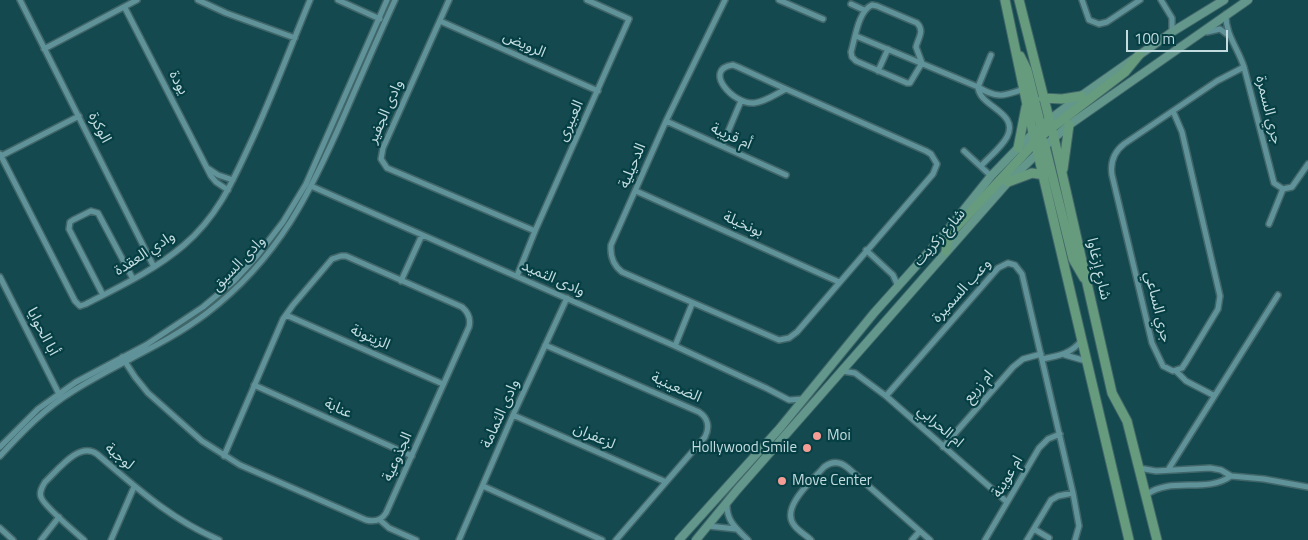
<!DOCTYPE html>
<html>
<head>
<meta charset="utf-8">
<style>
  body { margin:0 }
  #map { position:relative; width:1308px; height:540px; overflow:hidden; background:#14494f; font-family:"Titillium Web",sans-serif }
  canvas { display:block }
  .scale { position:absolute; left:1126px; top:30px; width:102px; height:22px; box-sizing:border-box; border:2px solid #c3dcdf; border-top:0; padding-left:6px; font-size:15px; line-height:18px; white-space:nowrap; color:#c3dcdf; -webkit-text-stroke:4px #053f44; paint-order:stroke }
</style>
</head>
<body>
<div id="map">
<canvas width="1308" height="540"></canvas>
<div class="scale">100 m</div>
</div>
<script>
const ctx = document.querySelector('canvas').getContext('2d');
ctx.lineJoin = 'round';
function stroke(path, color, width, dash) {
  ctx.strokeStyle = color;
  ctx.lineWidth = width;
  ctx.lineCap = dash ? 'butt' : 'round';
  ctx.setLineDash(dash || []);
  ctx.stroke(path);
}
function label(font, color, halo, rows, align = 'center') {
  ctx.font = font + ' "Titillium Web","Noto Sans Arabic",sans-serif';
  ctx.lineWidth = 4.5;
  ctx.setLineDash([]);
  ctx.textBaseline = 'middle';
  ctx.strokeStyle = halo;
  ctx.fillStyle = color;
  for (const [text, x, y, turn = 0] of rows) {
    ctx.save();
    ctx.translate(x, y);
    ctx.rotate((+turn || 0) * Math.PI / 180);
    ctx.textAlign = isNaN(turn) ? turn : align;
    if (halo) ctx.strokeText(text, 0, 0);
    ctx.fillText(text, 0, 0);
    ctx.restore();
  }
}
const street = new Path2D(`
  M 20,0 L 154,267
  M 198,0 L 226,13 L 295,38
  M 338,0 L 380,19
  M 449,0 L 383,148 L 381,159 L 387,168 L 535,231
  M 725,0 L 666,121 L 611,245 C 610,256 613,265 622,272 L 779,340 L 789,338 L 797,332 L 933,174 L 937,164 L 931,154 L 926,151 L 786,89
  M 779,0 L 823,19
  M 1082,0 L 1089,20 L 1099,24 L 1107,22 L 1140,0
  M 1161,0 L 1172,18 L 1172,32
  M 851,4 L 864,10
  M 872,5 L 877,6 L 917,23 C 925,31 918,38 916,47 L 922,63 L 910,83 L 907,83 L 856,61 L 852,57 L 851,52 C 855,39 858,11 872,5 Z
  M 125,8 L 211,176 L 216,182 L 228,190
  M 1226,14 C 1225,34 1238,48 1244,67 L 1274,183 L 1283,189 L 1292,187 L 1308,164
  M 440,21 L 598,91
  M 1207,32 L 1220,29 L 1228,35
  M 856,36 L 978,87 C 998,99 1003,96 1024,89
  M 44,49 L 137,0
  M 733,65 L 738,67 L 786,89 C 776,94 765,102 754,103 C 733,105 702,69 733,65 Z
  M 878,71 L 888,49
  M 1173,111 L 1182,132 L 1220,296 L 1218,309 L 1186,362 L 1182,368 L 1173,371 L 1163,366 L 1152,343 L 1112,175 C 1110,162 1114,152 1124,144 L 1217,81 L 1244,67
  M 666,121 L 786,175
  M 722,146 L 741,101
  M 964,151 L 991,176
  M 0,154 L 75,301 L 80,306 L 86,304 C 119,287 155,270 184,245 C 217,217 232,183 250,144 C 272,97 290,48 310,0
  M 1,156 L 79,116
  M 981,166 C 989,157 1001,148 1007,137 C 1020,112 979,107 978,87 L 991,55
  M 209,169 L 218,175 L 233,180
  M 311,186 L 675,346 L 766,388 L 789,400 L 803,399
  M 636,191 L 839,282
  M 1269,224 L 1283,189
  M 866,250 L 893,275 L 898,286
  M 517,276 L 535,231 L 629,19 L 587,0
  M 0,277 L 60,396
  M 401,281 L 422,235
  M 103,295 L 69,229 L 70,222 L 73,220 L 91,211 L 98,213 L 133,279
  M 286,315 L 443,384
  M 545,345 L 699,412 C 708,418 710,427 705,437 L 616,540
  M 675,346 L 692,304
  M 1065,355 L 1086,361
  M 122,357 L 135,377 L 148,393 L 202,441 L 240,465 L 366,520 C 374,522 381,521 386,513 L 469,327 C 471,319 469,313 462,307 L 346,256 L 341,256 L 332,259 L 293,305 L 283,319 L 224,456
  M 1042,359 C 1058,356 1071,354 1082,340
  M 842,371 L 855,373 L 886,396 L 1007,502
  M 1176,371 L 1186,381 L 1213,395
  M 254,385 L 412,456
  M 886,396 L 998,268 L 1008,263 L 1015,265 L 1022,274 L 1073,493 L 1079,526 L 1075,540
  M 513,415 L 666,482
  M 0,447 L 38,409 L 76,382 L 146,345 L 203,307 L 234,281 L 257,256 L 283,222 L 306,184 L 387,0
  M 943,447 L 1013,367 L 1023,359 L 1041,354
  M 0,456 C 22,432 45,408 73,391 C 117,363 165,345 207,313 C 279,258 311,192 346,111 C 362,74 378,37 395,0
  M 1139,468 L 1156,471 L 1210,468 L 1221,470 L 1231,476 L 1264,479 L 1308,487
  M 1168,470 L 1278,295
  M 483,486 L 602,540
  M 1146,495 C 1171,476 1206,494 1231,476
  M 727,503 C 726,521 736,528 748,540
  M 380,520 L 389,528 L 416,540
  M 708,526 L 736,529
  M 0,528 L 13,540
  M 1034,529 L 1049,538
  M 41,540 L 59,517
  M 84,540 C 76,533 43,505 41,497 C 39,492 42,487 45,482 C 58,470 79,441 97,454 C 138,489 169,518 219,540
  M 111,540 L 134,487
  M 459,540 L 513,415 L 567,298
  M 811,540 C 806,535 798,531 794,525 C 780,507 813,480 824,467 C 832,461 840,461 848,468 L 930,540
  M 912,540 L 920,531
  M 985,540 L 1039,448 L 1048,439 L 1060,434
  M 1027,540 L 1051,500 L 1058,496 L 1073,493`);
const secondary = new Path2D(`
  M 679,540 L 780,428 L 874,313 L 942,237 L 991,176 L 1018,148 L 1041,126 L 1081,96 L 1172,32 L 1224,0
  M 696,540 L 737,490 L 1008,182 L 1045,146 L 1069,125 L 1248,0`);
const primary = new Path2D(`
  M 1005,0 L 1033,133 L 1129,540
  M 1019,0 L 1054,138 L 1112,393 L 1127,421 L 1157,540
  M 1020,56 L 1027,70 L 1041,126 L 1045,133
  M 1043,98 L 1062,99 L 1081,96
  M 1049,130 L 1125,72 L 1139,55
  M 1036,134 L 1042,139 L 1045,146 L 1073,259 L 1084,278
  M 1018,148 L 1026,107
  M 1063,169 L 1069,125
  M 1008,182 L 1032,173 L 1044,175
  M 946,251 L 947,243 L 952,232 L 1037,140 L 1049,120`);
stroke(street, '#416669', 8);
stroke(secondary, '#416669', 10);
stroke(primary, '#416669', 11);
stroke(street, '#609399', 5);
stroke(secondary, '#63978b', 8);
stroke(primary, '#679b7d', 9);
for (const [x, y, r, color] of [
  [817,436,5,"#f59c95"],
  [807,448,5,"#f59c95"],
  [782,481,5,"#f59c95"]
]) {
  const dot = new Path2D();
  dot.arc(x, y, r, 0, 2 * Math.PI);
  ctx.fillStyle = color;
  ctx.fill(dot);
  stroke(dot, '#053f44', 2);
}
label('15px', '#c3dcdf', '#053f44', [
  ["الرويض",524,45,24],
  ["يودة",178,83,62],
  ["جري السمرة",1268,110,76],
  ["وادى الجفير",386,112,-66],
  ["العبيرى",571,121,-66],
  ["الوكرة",99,128,63],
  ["أم قريبة",731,137,24],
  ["الدحيلية",633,166,-67],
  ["بونخيلة",743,225,24],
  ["شارع زكريت",940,238,-49],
  ["وادي العقدة",145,254,-33],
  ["وادى السيق",239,264,-46],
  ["شارع إزغاوا",1098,269,77],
  ["وادى الثميد",553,279,24],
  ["وعب السميرة",962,291,-48],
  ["جري الساعي",1157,307,76],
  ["أبا الحوايا",42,332,63],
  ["الزيتونة",370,338,24],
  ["ام زريع",979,387,-49],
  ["الضعينية",676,388,24],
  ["عنابة",338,409,24],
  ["وادى الثمامة",501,414,-66],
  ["ام الحرابي",940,427,41],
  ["لزعفران",594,437,24],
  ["لوجبة",119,457,40],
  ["الجذوعية",398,457,-66],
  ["ام عوينة",1008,477,-59]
]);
label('15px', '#c3dcdf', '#053f44', [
  ["Moi",827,436],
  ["Hollywood Smile",797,448,"right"],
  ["Move Center",792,481]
], 'left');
</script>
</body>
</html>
